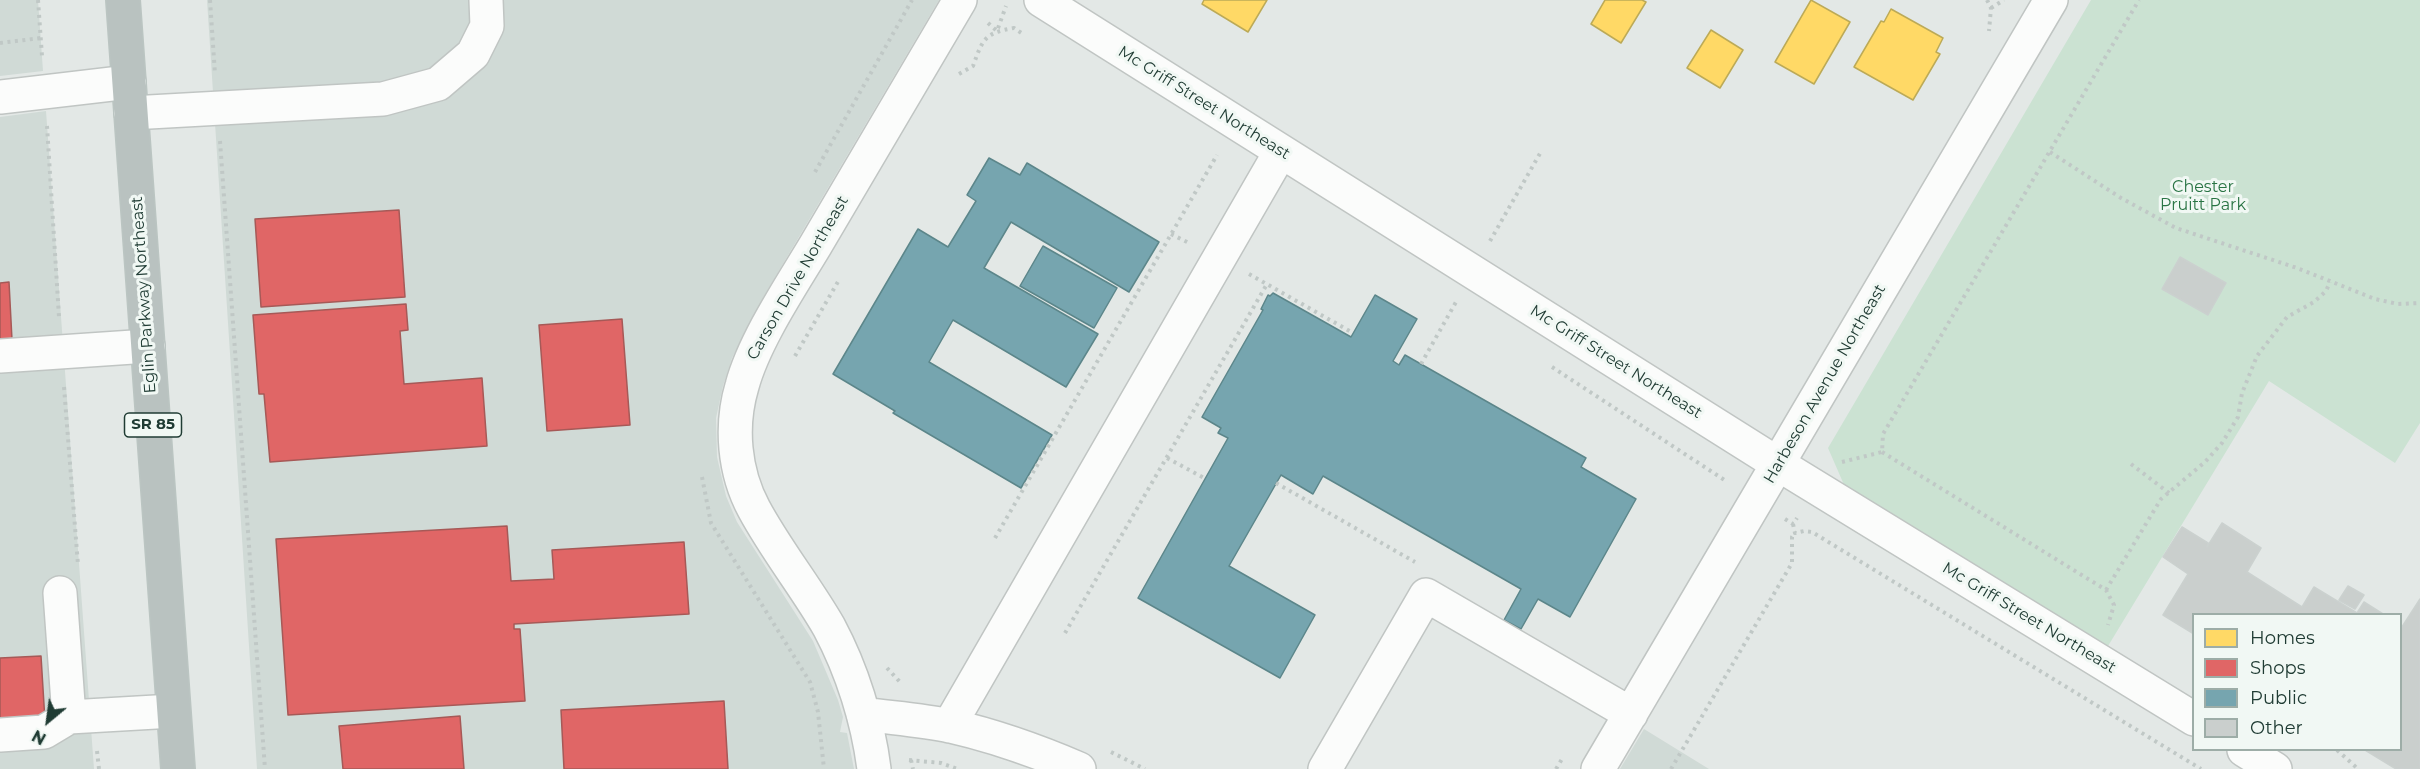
<!DOCTYPE html>
<html>
<head>
<meta charset="utf-8">
<style>
  body { margin:0 }
  #map { position:relative; width:2420px; height:769px; overflow:hidden; background:#e3e8e6; font-family:Montserrat,sans-serif }
  canvas { display:block }
  .legend { position:absolute; left:2192px; top:613px; width:210px; height:138px; box-sizing:border-box; background:#f1f8f4; border:2px solid #9dada7; margin:0; padding:8px 10px; list-style:none; font-size:18px; color:#203c34 }
  .legend li { display:flex; align-items:center; gap:12px; height:30px }
  .legend b { width:30px; border:2px solid #9dada7 }
  .north { position:absolute; left:18px; top:691px; width:60px; height:60px; -webkit-text-stroke:4px #f1f8f4; paint-order:stroke; rotate:209deg; font-size:16px; font-weight:700; line-height:24px; text-align:center; color:#203c34 }
  .north::after { content:''; display:block; margin:auto; width:21px; height:27px; background:#203c34; clip-path:polygon(50% 0,100% 100%,50% 72%,0 100%) }
</style>
</head>
<body>
<div id="map">
<canvas width="2420" height="769"></canvas>
<ul class="legend">
<li><b style="height:16px;background:#ffd966"></b>Homes</li>
<li><b style="height:16px;background:#e06666"></b>Shops</li>
<li><b style="height:16px;background:#76a5af"></b>Public</li>
<li><b style="height:16px;background:#cacfcd"></b>Other</li>
</ul>
<div class="north">N</div>
</div>
<script>
const ctx = document.querySelector('canvas').getContext('2d');
ctx.lineJoin = 'round';
function fillPath(path, color) {
  ctx.fillStyle = color;
  ctx.fill(path, 'evenodd');
}
function stroke(path, color, width, dash) {
  ctx.strokeStyle = color;
  ctx.lineWidth = width;
  ctx.lineCap = dash ? 'butt' : 'round';
  ctx.setLineDash(dash || []);
  ctx.stroke(path);
}
function label(font, color, halo, rows, align = 'center') {
  ctx.font = font + ' Montserrat,sans-serif';
  ctx.lineWidth = 6;
  ctx.setLineDash([]);
  ctx.textBaseline = 'middle';
  ctx.strokeStyle = halo;
  ctx.fillStyle = color;
  for (const [text, x, y, turn = 0] of rows) {
    ctx.save();
    ctx.translate(x, y);
    ctx.rotate((+turn || 0) * Math.PI / 180);
    ctx.textAlign = isNaN(turn) ? turn : align;
    if (halo) ctx.strokeText(text, 0, 0);
    ctx.fillText(text, 0, 0);
    ctx.restore();
  }
}
fillPath(new Path2D(`
  M 0,0 L 38,0 L 43,71 L 0,76 Z
  M 207,0 L 939,0 L 764,296 L 732,358 L 723,386 L 716,418 L 717,457 L 726,496 L 737,522 L 813,641 L 838,700 L 843,717 L 840,732 L 847,733 L 854,769 L 257,769 Z
  M 46,111 L 94,769 L 0,769 L 0,117 Z
  M 1644,729 L 1709,769 L 1620,769 Z`), '#d0dad6');
fillPath(new Path2D(`
  M 2091,0 L 2420,0 L 2420,423 L 2395,463 L 2269,381 L 2105,651 L 1845,487 L 1828,448 Z`), '#cbe2d2');
const homes = new Path2D(`
  M 1204,0 L 1267,0 L 1248,32 L 1202,4 Z
  M 1605,0 L 1642,0 L 1646,2 L 1621,43 L 1591,24 Z
  M 1811,0 L 1850,22 L 1814,84 L 1775,62 Z
  M 1891,9 L 1943,38 L 1936,52 L 1940,54 L 1913,100 L 1854,67 L 1881,21 L 1884,22 Z
  M 1711,30 L 1743,50 L 1720,88 L 1687,68 Z`);
fillPath(homes, '#ffd966');
stroke(homes, '#bcaa57', 1.5);
const shops = new Path2D(`
  M 399,210 L 405,297 L 261,307 L 255,219 Z
  M 9,282 L 12,340 L 0,341 L 0,283 Z
  M 406,304 L 408,330 L 400,331 L 404,384 L 482,378 L 487,446 L 270,462 L 264,394 L 259,394 L 253,315 Z
  M 622,319 L 630,425 L 547,431 L 539,325 Z
  M 507,526 L 511,581 L 554,579 L 552,550 L 684,542 L 689,614 L 514,624 L 514,629 L 520,629 L 525,701 L 288,715 L 276,539 Z
  M 41,656 L 45,721 L 0,724 L 0,658 Z
  M 724,701 L 728,769 L 564,769 L 561,710 Z
  M 460,716 L 464,769 L 343,769 L 339,726 Z`);
fillPath(shops, '#e06666');
stroke(shops, '#a65957', 1.5);
const public = new Path2D(`
  M 989,158 L 1020,175 L 1027,163 L 1159,242 L 1129,292 L 1011,222 L 984,268 L 1098,334 L 1066,387 L 953,320 L 929,362 L 1052,435 L 1021,488 L 893,413 L 895,411 L 833,374 L 918,229 L 948,247 L 976,201 L 967,195 Z
  M 1043,246 L 1117,288 L 1094,328 L 1020,286 Z
  M 1273,293 L 1351,337 L 1375,295 L 1417,319 L 1393,361 L 1399,365 L 1405,355 L 1586,458 L 1581,467 L 1636,499 L 1570,617 L 1538,599 L 1521,629 L 1504,620 L 1521,589 L 1323,476 L 1313,494 L 1281,475 L 1229,566 L 1315,615 L 1280,678 L 1138,598 L 1228,438 L 1218,433 L 1221,428 L 1202,417 L 1263,310 L 1261,309 L 1268,295 L 1270,296 Z`);
fillPath(public, '#76a5af');
stroke(public, '#5c868a', 1.5);
const building = new Path2D(`
  M 2180,257 L 2226,283 L 2208,315 L 2162,289 Z
  M 2222,523 L 2261,548 L 2247,572 L 2302,607 L 2314,587 L 2357,613 L 2364,602 L 2383,614 L 2194,614 L 2194,634 L 2163,615 L 2188,574 L 2163,557 L 2182,527 L 2208,543 L 2207,547 Z
  M 2348,586 L 2364,595 L 2355,609 L 2339,600 Z
  M 2420,599 L 2420,769 L 2396,769 L 2365,750 L 2400,750 L 2400,630 Z`);
fillPath(building, '#cacfcd');
stroke(building, '#cbd1cf', 1.5);
const minor = new Path2D(`
  M 1041,0 L 1778,464 L 2194,719
  M 0,97 L 129,82
  M 131,113 L 383,99 L 438,84 L 473,54 L 487,26 L 486,0
  M 0,356 L 148,346
  M 60,593 L 69,717
  M 863,714 C 892,718 922,720 951,726 C 995,736 1037,751 1079,769
  M 949,726 L 1281,151
  M 0,735 L 44,732 L 69,717 L 173,711
  M 2244,750 L 2275,769
  M 874,769 C 868,721 852,670 829,627 C 806,587 776,550 754,509 C 734,472 730,426 742,386 C 754,341 791,286 815,246 C 864,164 912,82 960,0
  M 1325,769 L 1426,595 L 1631,714
  M 1598,769 L 2051,0`);
const highway = new Path2D(`
  M 123,0 L 178,769`);
stroke(minor, '#c0c5c3', 36);
stroke(highway, '#bbc5c2', 36);
stroke(new Path2D(`
  M 38,0 L 42,56
  M 210,0 L 215,74
  M 1987,0 L 1991,8 L 1989,31
  M 1991,8 L 2004,0
  M 988,23 L 997,31 L 1006,6
  M 0,43 L 41,38
  M 959,74 L 973,66 C 983,39 984,33 1014,28 L 1023,34
  M 47,126 L 59,317
  M 220,141 L 265,769
  M 2050,152 L 2121,198 L 2176,228 L 2297,268 L 2375,299 L 2398,304 L 2420,303
  M 815,172 L 912,0
  M 1171,234 L 1189,243
  M 1490,241 L 1542,150
  M 1249,274 L 1353,333
  M 795,356 L 839,280
  M 1421,364 L 1456,302
  M 1552,367 L 1726,481
  M 64,387 L 78,565
  M 1882,452 L 2106,590 L 2114,605 L 2108,625
  M 1167,458 L 1206,479
  M 1842,462 L 1882,452 L 1883,434 L 2139,0
  M 2131,464 L 2169,493
  M 702,477 L 711,523 L 810,682 L 818,712 L 824,769
  M 1276,483 L 1415,562
  M 1785,519 L 1793,524 L 1797,518
  M 1793,524 L 1795,533 L 1804,531 L 1812,532 L 2201,769
  M 995,538 L 1217,155
  M 2106,590 L 2161,499 L 2205,462 L 2222,443 L 2238,417 L 2242,393 L 2257,356 L 2287,317 L 2314,302 L 2326,291 L 2330,282
  M 1065,633 L 1267,284
  M 887,668 L 900,682
  M 2337,750 L 2358,769
  M 97,751 L 99,769
  M 1111,752 L 1145,769
  M 909,760 L 941,763 L 958,769
  M 911,760 L 913,769
  M 1556,769 L 1562,759
  M 1671,769 L 1792,563 L 1792,537 L 1795,533`), '#c0c8c6', 4, [3, 4.5]);
stroke(minor, '#fbfcfb', 33);
stroke(highway, '#b9c2c0', 33);
for (const [x, y, w] of [
  [153,425,57]
]) {
  const box = new Path2D();
  box.roundRect(x - w / 2, y - 12, w, 24, 4.5);
  ctx.fillStyle = '#f1f8f4';
  ctx.fill(box);
  stroke(box, '#203c34', 1.5);
}
label('bold 15px', '#203c34', null, [
  ["SR 85",153,425]
]);
label('16px', '#203c34', '#f1f8f4', [
  ["Mc Griff Street Northeast",1204,103,32],
  ["Carson Drive Northeast",798,278,-60],
  ["Eglin Parkway Northeast",144,295,-94],
  ["Mc Griff Street Northeast",1616,362,32],
  ["Harbeson Avenue Northeast",1825,384,-60],
  ["Mc Griff Street Northeast",2029,618,31]
]);
label('16px', '#297444', '#f1f8f4', [
  ["Chester",2203,187],
  ["Pruitt Park",2203,205]
]);
</script>
</body>
</html>
